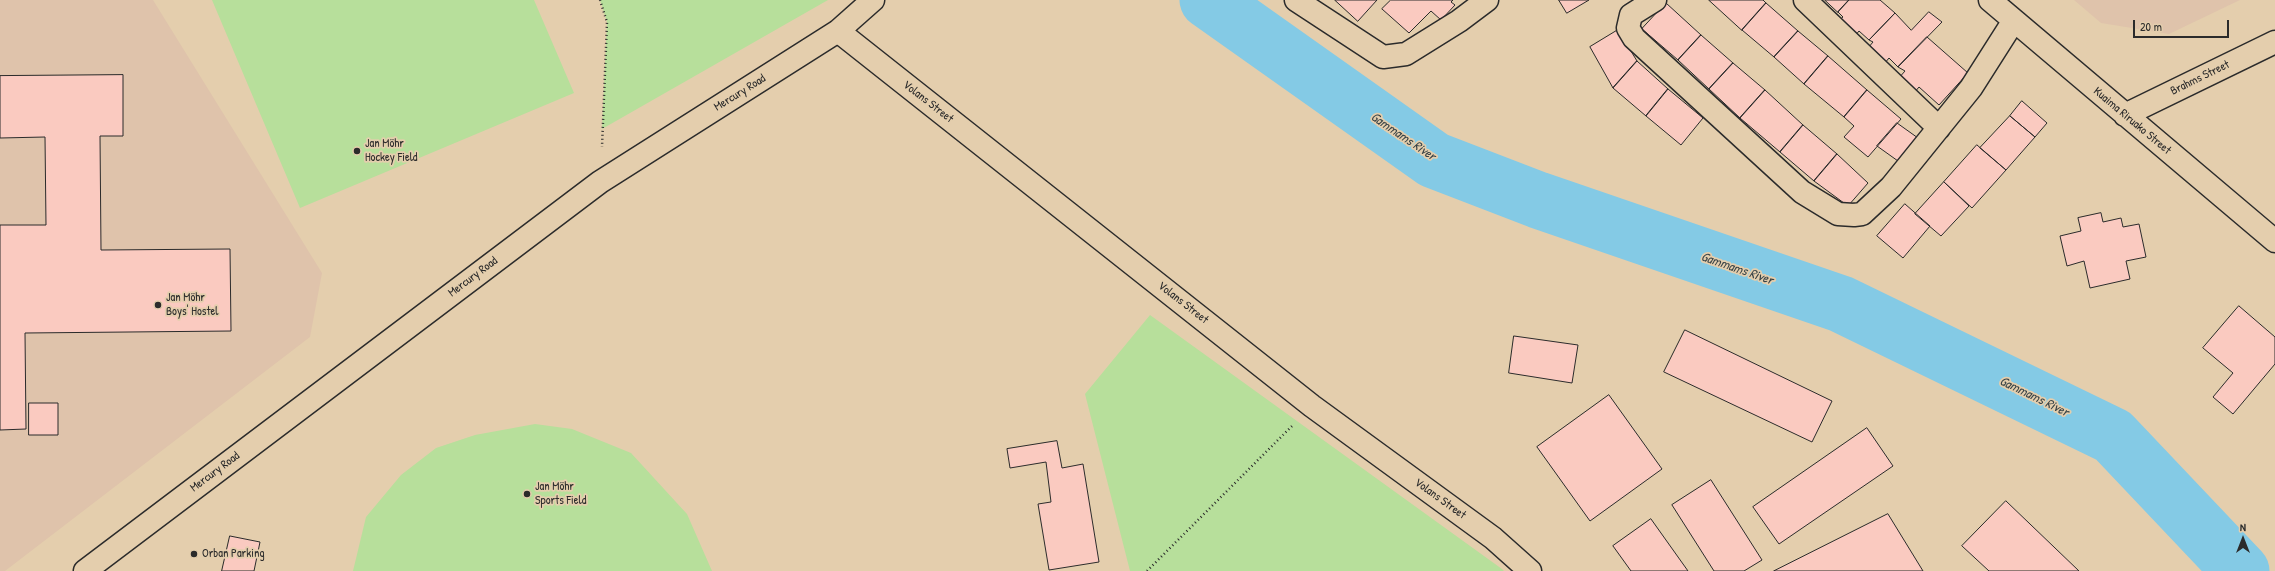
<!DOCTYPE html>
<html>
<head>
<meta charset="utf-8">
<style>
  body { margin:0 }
  #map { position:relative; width:2275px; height:571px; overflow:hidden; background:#e4cead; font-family:"Patrick Hand",sans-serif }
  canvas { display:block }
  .north { position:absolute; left:2223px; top:519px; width:40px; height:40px; -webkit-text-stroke:3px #e4cead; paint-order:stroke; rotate:0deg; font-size:11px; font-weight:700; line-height:16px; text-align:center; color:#2b2b2b }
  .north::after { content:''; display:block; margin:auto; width:14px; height:18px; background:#2b2b2b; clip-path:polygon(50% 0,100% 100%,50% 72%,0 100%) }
  .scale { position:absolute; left:2133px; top:20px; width:96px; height:18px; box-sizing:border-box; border:2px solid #2b2b2b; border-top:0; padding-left:5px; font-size:12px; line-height:14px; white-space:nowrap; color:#2b2b2b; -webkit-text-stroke:3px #e4cead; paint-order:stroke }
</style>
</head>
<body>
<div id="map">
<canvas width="2275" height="571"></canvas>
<div class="north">N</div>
<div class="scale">20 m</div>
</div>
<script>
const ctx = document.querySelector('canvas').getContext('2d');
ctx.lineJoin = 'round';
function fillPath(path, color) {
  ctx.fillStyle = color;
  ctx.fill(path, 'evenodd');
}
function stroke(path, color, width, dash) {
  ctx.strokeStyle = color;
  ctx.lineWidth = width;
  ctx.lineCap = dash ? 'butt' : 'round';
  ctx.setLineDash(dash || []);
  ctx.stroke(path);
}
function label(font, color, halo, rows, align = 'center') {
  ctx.font = font + ' "Patrick Hand",sans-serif';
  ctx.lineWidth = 3.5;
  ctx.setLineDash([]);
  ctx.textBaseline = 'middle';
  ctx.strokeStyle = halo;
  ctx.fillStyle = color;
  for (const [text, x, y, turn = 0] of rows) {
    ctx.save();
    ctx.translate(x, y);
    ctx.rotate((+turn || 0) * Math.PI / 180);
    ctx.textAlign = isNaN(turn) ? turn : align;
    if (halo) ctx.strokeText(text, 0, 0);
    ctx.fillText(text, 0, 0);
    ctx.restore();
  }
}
fillPath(new Path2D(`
  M 0,0 L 153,0 L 322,273 L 310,337 L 5,571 L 0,571 Z
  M 2074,0 L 2240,0 L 2169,34 L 2101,23 Z`), '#dfc3ab');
fillPath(new Path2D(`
  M 212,0 L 534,0 L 574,93 L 300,208 Z
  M 600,0 L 828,0 L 602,129 L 607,22 Z
  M 1150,315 L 1502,569 L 1504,571 L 1130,571 L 1085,394 Z
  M 535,424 L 572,429 L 631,453 L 687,514 L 712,571 L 353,571 L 366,517 L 401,475 L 436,448 L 475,435 Z`), '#b7df9b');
stroke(new Path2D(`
  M 1208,0 L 1434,160 L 1538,200 L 1841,304 L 2113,436 L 2241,571`), '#84cae5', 57);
const building = new Path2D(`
  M 1335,0 L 1377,0 L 1358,21 Z
  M 1391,0 L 1453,0 L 1451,2 L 1455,5 L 1441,20 L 1431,11 L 1409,33 L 1382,9 Z
  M 1559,0 L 1589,0 L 1567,13 Z
  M 1709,0 L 1763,0 L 1766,3 L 1742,30 Z
  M 1825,0 L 1849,0 L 1838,12 Z
  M 1849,0 L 1880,0 L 1895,13 L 1869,40 L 1859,31 L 1854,37 L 1838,21 L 1843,17 L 1838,12 Z
  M 1666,3 L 1701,35 L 1678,60 L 1642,29 Z
  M 1766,3 L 1798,31 L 1774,57 L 1742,30 Z
  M 1929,12 L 1942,22 L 1898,67 L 1889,58 L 1884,64 L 1868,48 L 1873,42 L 1869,40 L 1895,13 L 1911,30 Z
  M 1618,30 L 1637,61 L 1613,88 L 1590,47 Z
  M 1798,31 L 1828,56 L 1804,84 L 1774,57 Z
  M 1701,35 L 1733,63 L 1709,89 L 1678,60 Z
  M 1927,37 L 1968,73 L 1939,105 L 1919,87 L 1914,93 L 1898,79 L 1905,71 L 1898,67 Z
  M 1828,56 L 1867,90 L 1844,117 L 1804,84 Z
  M 1637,61 L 1668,89 L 1646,116 L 1613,88 Z
  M 1733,63 L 1765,90 L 1740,118 L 1709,89 Z
  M 123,75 L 123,136 L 100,136 L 101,250 L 230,249 L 231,331 L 25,333 L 26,429 L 0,430 L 0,225 L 46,225 L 45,137 L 0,138 L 0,76 Z
  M 1668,89 L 1703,118 L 1681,145 L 1646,116 Z
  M 1765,90 L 1803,125 L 1780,152 L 1740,118 Z
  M 1867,90 L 1901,119 L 1868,157 L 1844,137 L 1854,126 L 1844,117 Z
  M 2022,101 L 2047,123 L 2035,137 L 2010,116 Z
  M 2010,116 L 2035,137 L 2006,170 L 1980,148 Z
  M 1897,123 L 1918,138 L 1898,161 L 1877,146 Z
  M 1803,125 L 1837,154 L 1814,181 L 1780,152 Z
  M 1977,145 L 2006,170 L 1972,208 L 1944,182 Z
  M 1837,154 L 1868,183 L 1848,206 L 1814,181 Z
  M 1944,182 L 1969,206 L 1941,236 L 1915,214 Z
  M 1905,204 L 1930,226 L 1903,258 L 1877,236 Z
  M 2101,213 L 2103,222 L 2121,218 L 2123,227 L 2139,224 L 2146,257 L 2126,261 L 2130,279 L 2090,288 L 2084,261 L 2067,266 L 2060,236 L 2081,231 L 2078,218 Z
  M 2239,306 L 2275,337 L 2275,364 L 2233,414 L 2213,397 L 2233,373 L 2203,348 Z
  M 1685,330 L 1832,401 L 1812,442 L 1664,372 Z
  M 1514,336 L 1578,345 L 1572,383 L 1509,373 Z
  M 1609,395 L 1662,469 L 1590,521 L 1537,447 Z
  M 29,403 L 58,403 L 58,435 L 29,435 Z
  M 1867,428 L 1893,466 L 1779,544 L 1753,507 Z
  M 1057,441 L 1062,468 L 1083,464 L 1099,562 L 1049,570 L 1038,504 L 1051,502 L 1046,462 L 1010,468 L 1007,449 Z
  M 1711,480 L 1762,560 L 1744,571 L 1714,571 L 1672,505 Z
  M 2006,501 L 2079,571 L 1989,571 L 1962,546 Z
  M 1888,514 L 1923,571 L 1774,571 Z
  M 1651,519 L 1688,571 L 1631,571 L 1613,546 Z
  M 230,536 L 260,542 L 254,571 L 222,571 Z`);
fillPath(building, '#facac0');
stroke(building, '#2b2b2b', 1);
const minor = new Path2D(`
  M 1296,0 L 1383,57 L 1406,54 L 1459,21 L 1487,0
  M 1655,0 L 1631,15 L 1628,28 L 1634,38 L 1802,192 L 1838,214 L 1854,215 L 1862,214 L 1891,187 L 1971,88 L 2013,22
  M 1805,0 L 1939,128
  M 1990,0 L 2275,241
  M 838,31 L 1312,406 L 1493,538 L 1530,571
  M 2125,115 L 2275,42
  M 85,571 L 600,182 L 838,31 L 873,0`);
stroke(minor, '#2b2b2b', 25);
stroke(new Path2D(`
  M 600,0 L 607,22 L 602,147
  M 1147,571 L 1292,426`), '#2b2b2b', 2.5, [1, 3]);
stroke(minor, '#e4cead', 22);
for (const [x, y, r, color] of [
  [357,151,4,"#2b2b2b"],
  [158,305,4,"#2b2b2b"],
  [527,494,4,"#2b2b2b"],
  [194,554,4,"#2b2b2b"]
]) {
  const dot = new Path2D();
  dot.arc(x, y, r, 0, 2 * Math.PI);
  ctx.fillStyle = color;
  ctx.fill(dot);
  stroke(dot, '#e4cead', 1.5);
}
label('12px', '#2b2b2b', '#e4cead', [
  ["Brahms Street",2200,78,-26],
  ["Mercury Road",740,93,-32],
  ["Volans Street",928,102,38],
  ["Kuaima Riruako Street",2132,121,40],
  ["Mercury Road",473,277,-37],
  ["Volans Street",1183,303,38],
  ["Mercury Road",215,472,-37],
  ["Volans Street",1440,499,36]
]);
label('12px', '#2b2b2b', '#e4cead', [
  ["Jan Möhr",365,144],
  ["Hockey Field",365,158],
  ["Jan Möhr",166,298],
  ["Boys' Hostel",166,312],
  ["Jan Möhr",535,487],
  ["Sports Field",535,501],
  ["Orban Parking",202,554]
], 'left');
label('italic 13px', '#384347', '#e4cead', [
  ["Gammams River",1403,137,34],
  ["Gammams River",1737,269,19],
  ["Gammams River",2034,397,26]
]);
</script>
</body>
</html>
